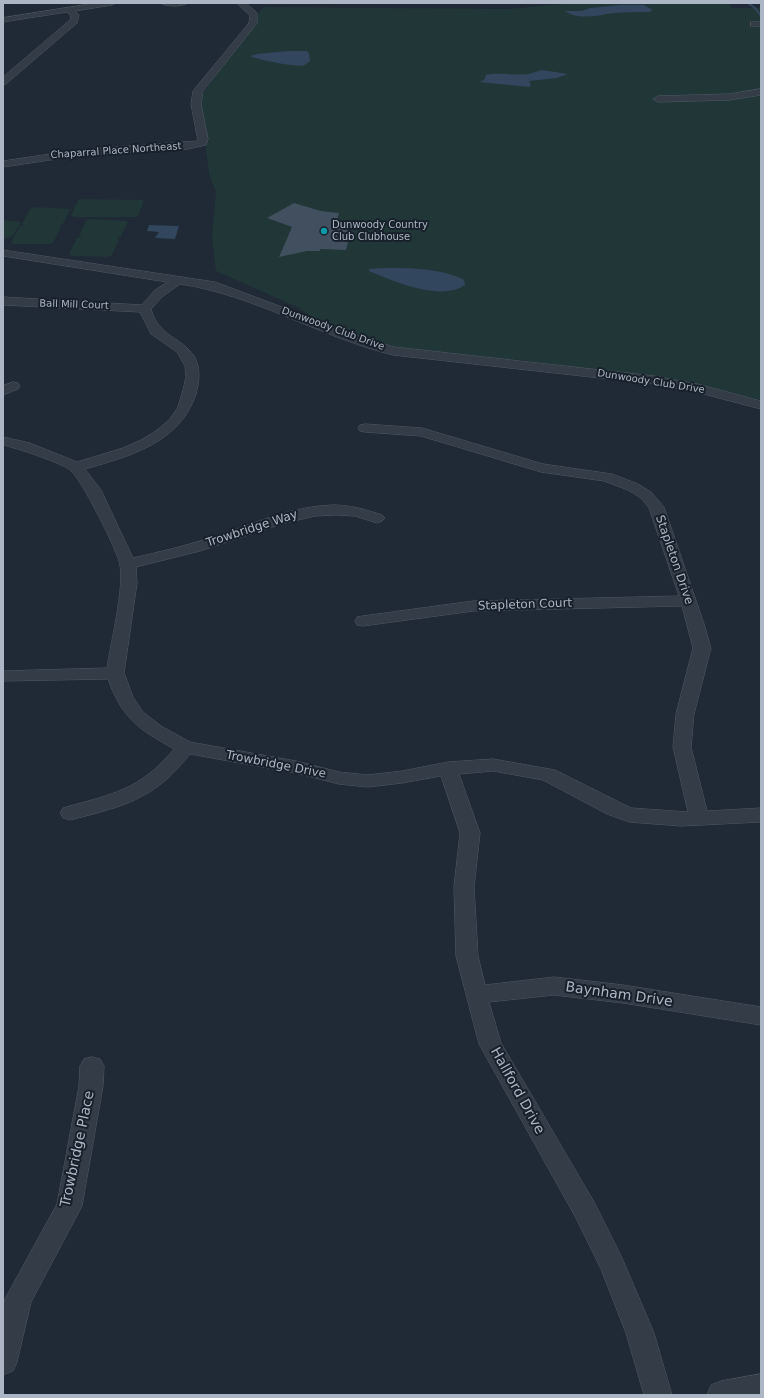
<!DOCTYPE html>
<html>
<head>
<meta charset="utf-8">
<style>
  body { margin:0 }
  #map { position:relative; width:764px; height:1398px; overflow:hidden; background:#1f2a36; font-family:"DejaVu Sans",sans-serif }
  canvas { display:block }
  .frame { position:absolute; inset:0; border:4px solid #acb6c4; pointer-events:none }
</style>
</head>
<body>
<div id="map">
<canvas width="764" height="1398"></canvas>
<div class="frame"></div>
</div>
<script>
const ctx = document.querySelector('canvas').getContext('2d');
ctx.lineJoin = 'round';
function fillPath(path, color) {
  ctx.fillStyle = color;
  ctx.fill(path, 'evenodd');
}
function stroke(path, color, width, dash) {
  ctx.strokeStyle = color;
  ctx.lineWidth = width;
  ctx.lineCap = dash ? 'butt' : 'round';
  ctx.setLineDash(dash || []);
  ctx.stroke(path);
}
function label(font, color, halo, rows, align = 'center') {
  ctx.font = font + ' "DejaVu Sans",sans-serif';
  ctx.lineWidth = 4;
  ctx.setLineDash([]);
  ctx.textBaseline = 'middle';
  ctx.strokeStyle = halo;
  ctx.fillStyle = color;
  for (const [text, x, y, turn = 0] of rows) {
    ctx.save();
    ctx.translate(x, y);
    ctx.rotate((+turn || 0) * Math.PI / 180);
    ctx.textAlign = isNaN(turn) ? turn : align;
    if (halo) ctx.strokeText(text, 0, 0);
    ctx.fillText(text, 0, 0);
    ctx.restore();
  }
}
fillPath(new Path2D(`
  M 573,3 L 729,3 L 732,8 L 761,8 L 761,400 L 727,392 L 521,360 L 412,358 L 329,330 L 299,308 L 216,271 L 212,237 L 216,192 L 209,174 L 200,98 L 263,7 L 509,9 Z
  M 83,199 L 141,200 L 144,201 L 138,216 L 134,217 L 74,217 L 71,215 L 78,200 Z
  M 35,207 L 70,209 L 63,224 L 59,226 L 61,227 L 53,243 L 49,244 L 14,244 L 11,242 L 20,226 L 24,225 L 22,224 L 30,209 Z
  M 91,219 L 128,221 L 121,236 L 117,238 L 119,239 L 112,255 L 108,257 L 72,256 L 69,254 L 77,238 L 82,237 L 79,235 L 87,220 Z
  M 3,220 L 21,222 L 12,237 L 3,239 Z`), '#213637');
fillPath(new Path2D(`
  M 620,5 L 644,5 L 653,10 L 649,12 C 638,12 626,12 614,13 C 599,15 579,21 565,11 L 582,11 L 590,8 Z
  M 288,51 L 306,51 L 309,53 L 310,61 C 309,62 306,64 305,65 C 296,68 260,60 250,56 L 257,54 Z
  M 542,70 L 568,74 L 557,78 L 529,81 L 531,85 L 529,87 L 479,82 L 484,80 L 486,75 C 500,72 514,76 529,74 C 533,73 537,71 542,70 Z
  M 149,225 L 179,226 L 175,239 L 155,238 L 159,232 L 147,231 Z
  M 369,269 C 396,267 441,267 464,280 L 465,285 C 441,302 393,281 369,271 Z`), '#32465e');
stroke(new Path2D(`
  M 748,3 L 755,8 L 761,16`), '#32465e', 2);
fillPath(new Path2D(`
  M 294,203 L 321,211 L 339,213 L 336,224 L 340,224 L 340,227 L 352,227 L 346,250 L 320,249 L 320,251 L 307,251 L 279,257 L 292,227 L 267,218 Z`), '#424f5e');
const minor = new Path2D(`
  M 96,3 L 116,3 L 112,5 L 75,11 L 79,15 L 77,23 L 6,84 L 3,85 L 3,77 L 70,20 L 71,16 L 67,12 L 3,22 L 3,18 Z
  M 160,3 L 188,3 C 182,7 166,7 160,3 Z
  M 237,3 L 246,3 L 257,13 L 257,23 L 203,91 L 201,104 L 208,139 L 206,145 L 188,149 L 84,155 L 3,167 L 3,161 L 84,149 L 198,141 L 191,104 L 193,91 L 249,23 L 250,16 Z
  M 751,22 L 761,22 L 761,26 L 751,26 Z
  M 761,89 L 761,95 L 729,100 L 658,102 L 653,99 L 658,96 L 729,94 Z
  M 3,250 L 215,282 L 365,338 L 394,347 L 654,376 L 697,384 L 761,401 L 761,409 L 696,392 L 654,384 L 393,355 C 320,337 254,295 180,284 L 162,297 L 151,309 C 159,338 182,336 195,358 C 201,370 199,382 196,394 C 180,443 130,456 85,469 L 101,490 L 133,558 C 159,552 185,546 210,538 C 251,525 291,506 334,505 C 351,505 367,510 382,515 L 385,518 L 382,521 L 377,523 L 355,516 L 336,515 L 315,516 L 281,524 L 200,551 L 136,567 L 137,583 L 124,673 L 133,697 L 143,712 L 161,726 L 190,742 L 296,761 L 339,772 L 368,775 L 402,771 L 448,762 L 493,759 L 555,770 L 631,808 L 688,812 L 673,747 L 676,714 L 693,648 L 682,606 L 473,611 L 363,626 L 357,625 L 355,621 L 357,617 L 363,616 L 473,601 L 679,596 L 649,508 L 641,498 L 628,490 L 604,481 L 541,472 L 421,436 L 365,432 L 360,431 L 358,428 L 360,425 L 365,424 L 422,428 L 543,464 L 612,474 L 638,484 L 651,492 L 664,507 L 704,624 L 711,648 L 694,714 L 691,747 L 707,811 L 761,808 L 761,822 L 681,826 L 629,822 L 607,814 L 543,780 L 493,771 L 459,774 L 480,833 L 474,887 L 478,956 L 485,985 L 554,977 L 623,985 L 761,1007 L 761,1025 L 623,1003 L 554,995 L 489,1002 L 501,1043 L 594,1202 L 622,1258 L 654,1333 L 672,1395 L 644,1395 L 626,1333 L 601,1269 L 576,1218 L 479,1044 L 456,956 L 454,887 L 460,833 L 441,776 L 402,783 L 368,787 L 339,784 L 296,773 L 190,754 C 154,800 124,806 70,820 L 63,818 L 60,813 L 63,808 C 112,794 139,791 174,749 C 138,729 122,718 108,679 L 3,681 L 3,671 L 107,668 C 111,641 124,591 120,565 C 118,552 82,480 71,471 C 63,463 16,448 3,445 L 3,437 L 30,443 L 77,462 L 123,448 L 141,440 L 156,431 L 170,419 L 178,407 L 183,390 L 186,377 L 185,366 L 177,352 L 151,334 L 140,312 L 3,305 L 3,297 L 142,305 L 154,291 L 167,282 L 3,256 Z
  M 13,382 L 18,383 L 20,386 L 18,389 L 3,395 L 3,386 Z
  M 92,1057 L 100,1059 L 104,1066 L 103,1086 L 82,1206 L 31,1302 L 17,1362 L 13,1371 L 3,1375 L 3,1306 L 5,1299 L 57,1204 L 79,1086 L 80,1066 L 84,1059 Z
  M 761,1374 L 761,1395 L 707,1395 L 711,1385 L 721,1381 Z`);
stroke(minor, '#505965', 1);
fillPath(minor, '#333c47');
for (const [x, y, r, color] of [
  [324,231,4,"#0f9aa8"]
]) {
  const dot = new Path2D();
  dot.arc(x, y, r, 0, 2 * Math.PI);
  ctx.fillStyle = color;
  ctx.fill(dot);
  stroke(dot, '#18212b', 1.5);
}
label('10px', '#acb6c4', '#18212b', [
  ["Chaparral Place Northeast",116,151,-4],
  ["Ball Mill Court",74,305,2],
  ["Dunwoody Club Drive",333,329,20],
  ["Dunwoody Club Drive",651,382,9]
]);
label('10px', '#acb6c4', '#18212b', [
  ["Dunwoody Country",332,225],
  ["Club Clubhouse",332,237]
], 'left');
label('12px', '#acb6c4', '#18212b', [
  ["Trowbridge Way",252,529,-18],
  ["Stapleton Drive",674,560,71],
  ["Stapleton Court",525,605,-2],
  ["Trowbridge Drive",276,765,11]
]);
label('14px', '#acb6c4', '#18212b', [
  ["Baynham Drive",619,995,8],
  ["Hallford Drive",517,1091,61],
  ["Trowbridge Place",78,1149,-78]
]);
</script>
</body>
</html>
